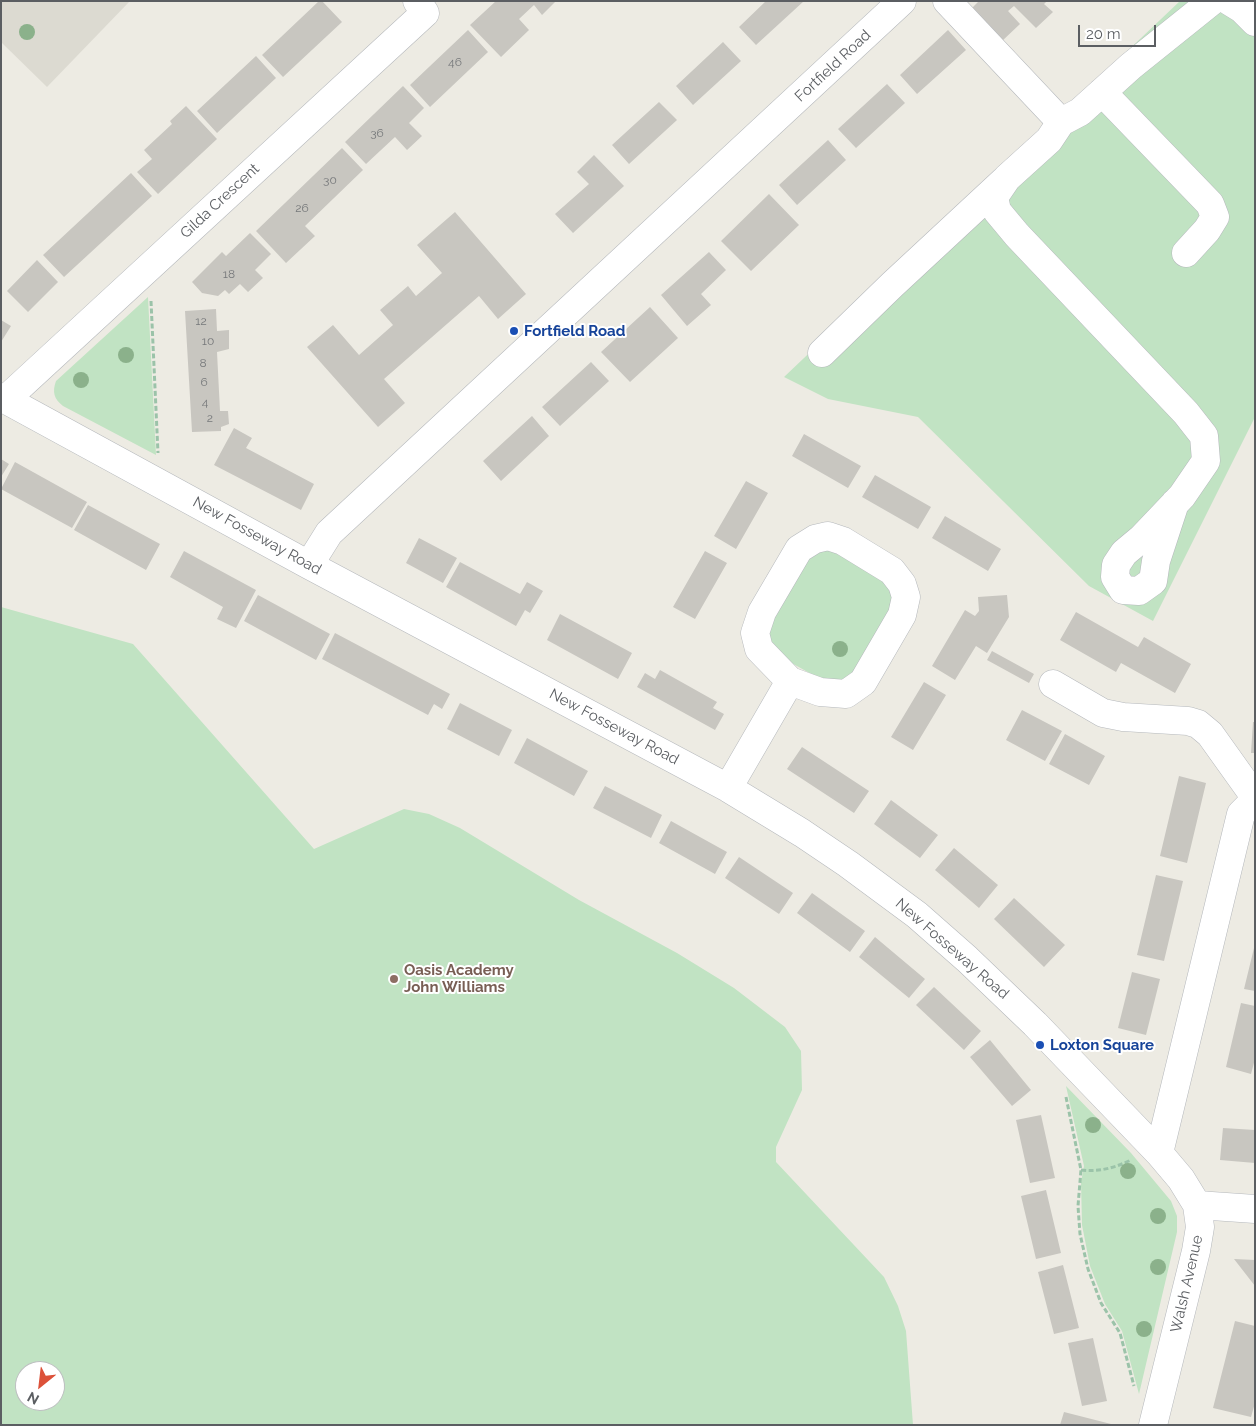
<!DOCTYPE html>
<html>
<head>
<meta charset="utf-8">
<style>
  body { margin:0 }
  #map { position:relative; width:1256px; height:1426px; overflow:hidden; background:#edebe3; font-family:Raleway,sans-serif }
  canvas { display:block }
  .frame { position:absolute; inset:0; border:2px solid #5b5e62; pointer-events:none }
  .north { position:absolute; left:15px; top:1361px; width:50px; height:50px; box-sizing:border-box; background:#fff; border:1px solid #bdbfc0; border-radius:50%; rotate:209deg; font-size:14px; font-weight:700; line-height:20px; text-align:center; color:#5b5e62 }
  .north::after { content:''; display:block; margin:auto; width:18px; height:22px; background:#dc5139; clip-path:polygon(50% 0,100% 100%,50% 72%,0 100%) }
  .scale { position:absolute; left:1078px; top:25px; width:78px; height:22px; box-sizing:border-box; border:2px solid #5b5e62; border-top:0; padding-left:6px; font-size:15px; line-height:18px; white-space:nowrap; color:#5b5e62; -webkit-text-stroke:4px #fff; paint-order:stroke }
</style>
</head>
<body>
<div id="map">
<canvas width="1256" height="1426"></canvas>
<div class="frame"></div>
<div class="north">N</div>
<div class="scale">20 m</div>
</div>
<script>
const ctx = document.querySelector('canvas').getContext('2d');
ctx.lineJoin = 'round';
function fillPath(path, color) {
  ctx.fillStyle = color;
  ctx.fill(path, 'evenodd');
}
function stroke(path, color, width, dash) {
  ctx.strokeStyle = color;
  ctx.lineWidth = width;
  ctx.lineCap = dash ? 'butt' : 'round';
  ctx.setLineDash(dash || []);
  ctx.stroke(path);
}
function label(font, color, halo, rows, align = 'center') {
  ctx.font = font + ' Raleway,sans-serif';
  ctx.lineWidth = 4;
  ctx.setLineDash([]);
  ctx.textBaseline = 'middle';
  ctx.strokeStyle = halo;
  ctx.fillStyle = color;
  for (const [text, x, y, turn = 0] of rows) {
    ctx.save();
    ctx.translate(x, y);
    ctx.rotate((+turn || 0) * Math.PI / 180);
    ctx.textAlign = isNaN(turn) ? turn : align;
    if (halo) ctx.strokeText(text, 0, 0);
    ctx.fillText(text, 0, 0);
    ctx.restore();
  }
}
fillPath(new Path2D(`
  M 1,1 L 130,1 L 47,87 L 1,42 Z`), '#dcdad1');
fillPath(new Path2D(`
  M 1180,1 L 1255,1 L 1255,417 L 1153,621 L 1089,586 L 918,417 L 828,399 L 784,377 Z
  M 148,297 L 156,455 L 63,406 C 54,399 52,392 56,381 Z
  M 824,547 L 840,550 L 886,581 L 893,596 L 893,610 L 852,680 L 831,685 L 779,656 L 771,645 L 767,632 L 803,559 Z
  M 1,607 L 133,644 L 314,849 L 404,809 L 429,814 L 460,828 L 579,900 L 677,953 L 734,988 L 785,1027 L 801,1051 L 802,1090 L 776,1147 L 776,1162 L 884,1277 L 898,1306 L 906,1331 L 913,1425 L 1,1425 ZM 25,1371 L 55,1371 L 55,1401 L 25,1401 Z
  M 1066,1086 L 1131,1153 L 1171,1201 L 1177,1216 L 1177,1232 L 1139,1394 L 1122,1331 L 1105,1304 L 1090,1266 L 1082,1225 L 1081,1182 L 1084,1166 Z`), '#c1e3c3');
fillPath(new Path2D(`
  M 319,1 L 322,1 L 342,22 L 283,77 L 262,55 Z
  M 496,1 L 556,1 L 542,15 L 534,5 L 519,19 L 529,30 L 501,57 L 470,25 Z
  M 766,1 L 804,1 L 756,45 L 739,27 Z
  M 979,1 L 1047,1 L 1044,4 L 1053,12 L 1036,28 L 1014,6 L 1008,11 L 1020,24 L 1001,42 L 971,9 Z
  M 468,30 L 488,52 L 430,107 L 410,85 Z
  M 948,30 L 966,50 L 917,94 L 900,75 Z
  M 723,42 L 741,61 L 693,105 L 676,86 Z
  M 256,56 L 276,78 L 217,133 L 197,111 Z
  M 887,84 L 905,103 L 856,148 L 838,129 Z
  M 403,86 L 424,108 L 409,123 L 422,136 L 407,150 L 395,137 L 366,164 L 345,142 Z
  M 659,102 L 677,120 L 629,164 L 612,145 Z
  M 186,106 L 217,139 L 158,194 L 137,172 L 152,159 L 144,150 L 172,124 L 170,121 Z
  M 828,140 L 846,160 L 797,205 L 779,185 Z
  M 342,148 L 363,170 L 305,226 L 315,236 L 286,263 L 256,231 Z
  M 594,155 L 624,186 L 573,233 L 555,214 L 589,184 L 577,172 Z
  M 131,173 L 152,196 L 64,277 L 43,255 Z
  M 769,194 L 799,225 L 751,271 L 721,241 Z
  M 455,212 L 526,294 L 498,319 L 479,296 L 384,379 L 405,403 L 378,427 L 307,347 L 333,325 L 359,355 L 393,325 L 380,310 L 408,286 L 416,296 L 442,273 L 417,245 Z
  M 250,233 L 271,254 L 255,270 L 263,278 L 248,292 L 240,284 L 229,294 L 225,290 L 218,296 L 202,293 L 192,282 L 222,252 L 226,256 Z
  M 709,252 L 726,270 L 701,294 L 711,305 L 687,326 L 661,295 Z
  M 37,260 L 58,282 L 28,312 L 7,291 Z
  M 650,307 L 678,338 L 630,382 L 601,352 Z
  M 216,309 L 217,331 L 229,330 L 229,349 L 217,352 L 220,411 L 228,411 L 229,424 L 221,427 L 221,431 L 192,432 L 185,311 Z
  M 1,320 L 11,326 L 1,342 Z
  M 591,362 L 609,381 L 560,426 L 542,407 Z
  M 532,416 L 549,436 L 501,481 L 483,461 Z
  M 234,428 L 252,438 L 246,448 L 314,484 L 301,510 L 214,465 Z
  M 804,434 L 861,466 L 848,488 L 792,456 Z
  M 1,459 L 9,464 L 1,477 Z
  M 15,462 L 87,502 L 72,528 L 1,489 Z
  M 875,475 L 931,507 L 918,529 L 862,497 Z
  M 746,481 L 768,493 L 736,549 L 714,536 Z
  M 88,505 L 160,544 L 146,570 L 74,530 Z
  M 945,516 L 1001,549 L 988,571 L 932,538 Z
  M 419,538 L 457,558 L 443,583 L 406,563 Z
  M 184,551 L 256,590 L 236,628 L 217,619 L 223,607 L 170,577 Z
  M 705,551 L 727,563 L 695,619 L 673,607 Z
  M 460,562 L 520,594 L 527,582 L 543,591 L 530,613 L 525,610 L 516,626 L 446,587 Z
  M 258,595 L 330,634 L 316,660 L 244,621 Z
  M 1007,595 L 1009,617 L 987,653 L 976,646 L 955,680 L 932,666 L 965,610 L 975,616 L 979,611 L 978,597 Z
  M 1076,612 L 1138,647 L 1144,637 L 1191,664 L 1175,693 L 1121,663 L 1116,672 L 1060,640 Z
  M 560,614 L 632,653 L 618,679 L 547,640 Z
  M 335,633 L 450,694 L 442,709 L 434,704 L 428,715 L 322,659 Z
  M 992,651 L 1034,674 L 1029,683 L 987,660 Z
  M 660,670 L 717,702 L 713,708 L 724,714 L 715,730 L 637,687 L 645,673 L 655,679 Z
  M 924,682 L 946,695 L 913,750 L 891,737 Z
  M 460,703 L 512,730 L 499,756 L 447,729 Z
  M 1022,710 L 1062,731 L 1045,761 L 1006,740 Z
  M 1253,722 L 1255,722 L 1255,753 L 1251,753 Z
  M 1065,734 L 1105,756 L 1089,785 L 1049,764 Z
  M 527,738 L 588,771 L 574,796 L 514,763 Z
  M 802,747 L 869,791 L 854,813 L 787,769 Z
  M 1179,776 L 1206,783 L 1187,863 L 1160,856 Z
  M 605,786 L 662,815 L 651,838 L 593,808 Z
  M 891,800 L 938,835 L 920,858 L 874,824 Z
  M 671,821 L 727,852 L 715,874 L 659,843 Z
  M 954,848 L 998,885 L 979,908 L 935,870 Z
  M 739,857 L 793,893 L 779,914 L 725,878 Z
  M 1156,875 L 1183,881 L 1164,961 L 1137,955 Z
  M 812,893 L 865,931 L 850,952 L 797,913 Z
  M 1014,898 L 1065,945 L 1044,967 L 994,919 Z
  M 875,937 L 925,979 L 909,998 L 859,957 Z
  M 1254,948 L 1255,948 L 1255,991 L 1244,989 Z
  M 1132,972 L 1160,979 L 1146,1035 L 1118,1028 Z
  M 934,987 L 981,1031 L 964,1050 L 916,1005 Z
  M 1241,1003 L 1255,1006 L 1255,1059 L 1251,1074 L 1226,1067 Z
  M 990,1040 L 1031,1090 L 1012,1106 L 970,1057 Z
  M 1041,1115 L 1055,1178 L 1030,1183 L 1016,1120 Z
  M 1223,1128 L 1255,1130 L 1255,1163 L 1220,1160 Z
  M 1046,1190 L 1061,1253 L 1036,1259 L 1021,1196 Z
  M 1234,1259 L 1255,1260 L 1255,1286 Z
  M 1063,1265 L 1079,1328 L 1054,1334 L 1038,1272 Z
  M 1235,1321 L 1255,1326 L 1255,1403 L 1251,1417 L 1213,1408 Z
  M 1093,1338 L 1107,1401 L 1082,1406 L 1068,1343 Z
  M 1064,1412 L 1111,1424 L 1111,1425 L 1060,1425 Z`), '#c8c6c0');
const minor = new Path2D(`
  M 947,1 L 1061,122 L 1080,112 L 1131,66 L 1212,1
  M 1229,1 L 1242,9 L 1255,22
  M 1102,92 L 1210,204 L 1215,217 L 1207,230 L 1186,253
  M 1061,122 L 1049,140 L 1007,178 L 994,197 L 997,211 L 1017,235 L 1186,413 L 1204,436 L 1206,461 L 1182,496 L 1142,538 L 1124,553 L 1116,565 L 1115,577 L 1123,590 L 1139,591 L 1153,581 L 1156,561 L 1175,503
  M 822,353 L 892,285 L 1004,181
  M 1,397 L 309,565 L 728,788 L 802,833 L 848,864 L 917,915 L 967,959 L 1035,1024 L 1159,1153 L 1181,1179 L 1197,1205 L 1200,1227 L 1196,1251 L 1153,1425
  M 5,400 L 425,13 L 417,1
  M 828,536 L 843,541 L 892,571 L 902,584 L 906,597 L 902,615 L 863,682 L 846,694 L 820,692 L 790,681 L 759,649 L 755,633 L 762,612 L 799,549 L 815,539 Z
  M 309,565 L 329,533 L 902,1
  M 1053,684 L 1103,713 L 1123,717 L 1188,721 L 1198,724 L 1210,734 L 1255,797
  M 728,788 L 790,681
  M 1159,1153 L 1241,814 L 1255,800
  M 1197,1205 L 1255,1209`);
stroke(minor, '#b5b8bc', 29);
stroke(new Path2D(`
  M 151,301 L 158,453
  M 1066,1097 L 1081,1170 L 1078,1206 L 1080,1234 L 1088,1269 L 1101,1303 L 1120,1333 L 1134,1386
  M 1081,1170 C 1100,1172 1114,1168 1131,1160`), '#9bc3a9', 3, [5, 2.5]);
stroke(minor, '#fff', 28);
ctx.fillStyle = '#8bb18b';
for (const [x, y] of [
  [27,32],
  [126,355],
  [81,380],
  [840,649],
  [1093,1125],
  [1128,1171],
  [1158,1216],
  [1158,1267],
  [1144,1329]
]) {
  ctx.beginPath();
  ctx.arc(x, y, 8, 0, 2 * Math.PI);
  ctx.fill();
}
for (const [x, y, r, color] of [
  [514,331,5,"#1a4fb4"],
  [394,979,5,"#8d6e63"],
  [1040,1045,5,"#1a4fb4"]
]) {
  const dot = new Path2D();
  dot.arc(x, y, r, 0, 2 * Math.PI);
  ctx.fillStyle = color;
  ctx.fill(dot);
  stroke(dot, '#fff', 2);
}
label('12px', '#76787a', null, [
  ["46",455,62],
  ["36",377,133],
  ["30",330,180],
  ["26",302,208],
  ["18",229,274],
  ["12",201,321],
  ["10",208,341],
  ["8",203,363],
  ["6",204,382],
  ["4",205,402],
  ["2",210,418]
]);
label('15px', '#5b5e62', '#fff', [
  ["Fortfield Road",833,66,-43],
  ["Gilda Crescent",220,201,-43],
  ["New Fosseway Road",257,536,29],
  ["New Fosseway Road",614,727,28],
  ["New Fosseway Road",952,949,41],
  ["Walsh Avenue",1187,1284,-77]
]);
label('bold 15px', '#164399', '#fff', [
  ["Fortfield Road",524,331],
  ["Loxton Square",1050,1045]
], 'left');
label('bold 15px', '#785e54', '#fff', [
  ["Oasis Academy",404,970],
  ["John Williams",404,987]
], 'left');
</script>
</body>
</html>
